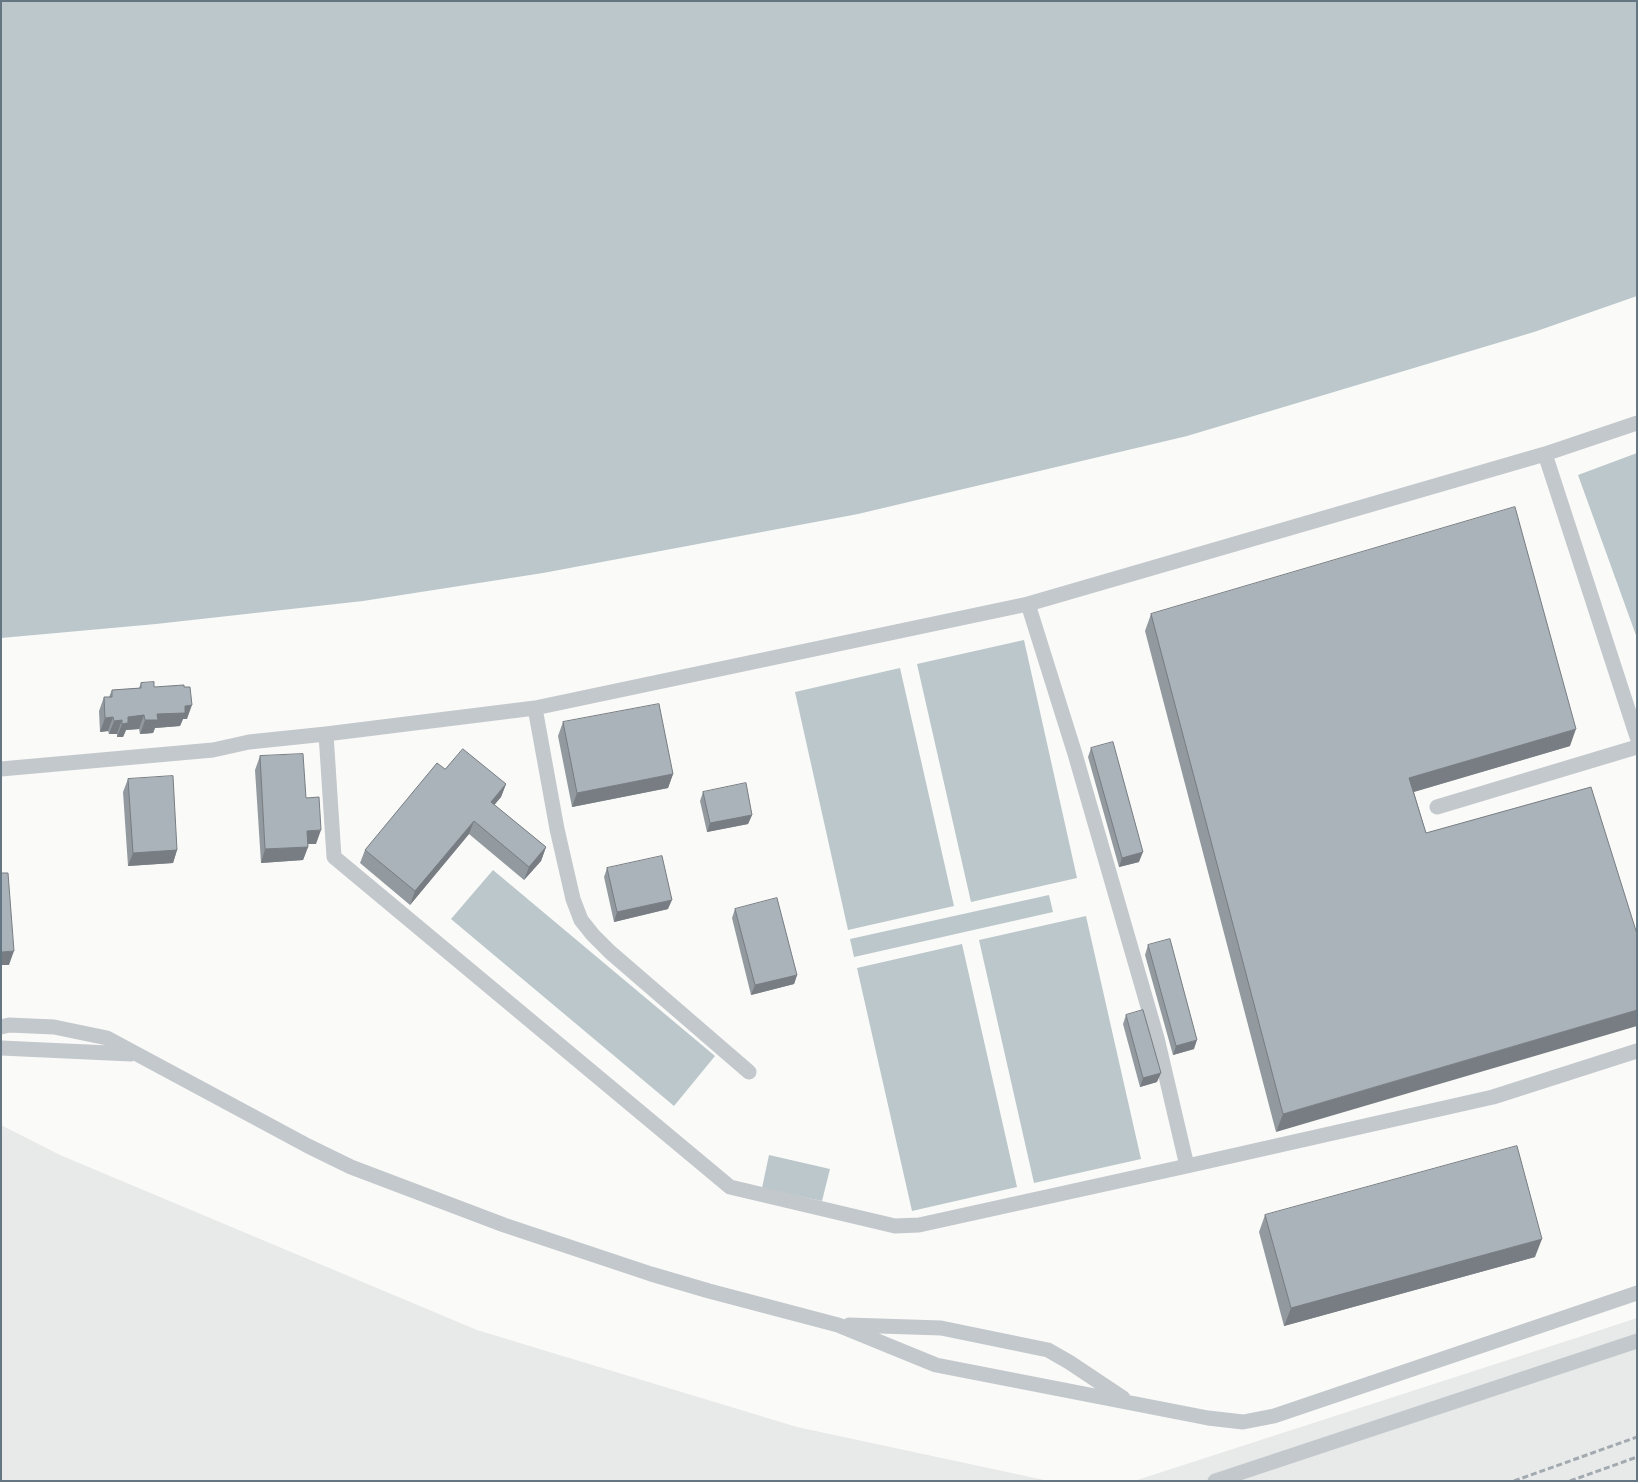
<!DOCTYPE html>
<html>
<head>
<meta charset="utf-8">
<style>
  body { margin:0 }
  #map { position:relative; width:1638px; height:1482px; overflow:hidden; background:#fafaf8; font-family:"Archivo Narrow",sans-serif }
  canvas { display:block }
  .frame { position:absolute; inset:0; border:2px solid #657683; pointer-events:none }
</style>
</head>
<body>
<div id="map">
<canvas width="1638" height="1482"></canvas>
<div class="frame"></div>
</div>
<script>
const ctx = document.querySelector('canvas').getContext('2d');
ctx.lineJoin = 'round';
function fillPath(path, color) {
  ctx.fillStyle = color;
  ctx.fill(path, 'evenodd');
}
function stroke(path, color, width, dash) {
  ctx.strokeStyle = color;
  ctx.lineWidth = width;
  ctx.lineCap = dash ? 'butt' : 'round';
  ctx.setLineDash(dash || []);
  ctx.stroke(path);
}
fillPath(new Path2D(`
  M 1,1125 L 60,1155 L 477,1330 L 797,1427 L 1049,1481 L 1,1481 Z
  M 1637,1318 L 1637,1481 L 1134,1481 L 1579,1337 Z`), '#e8e9e9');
fillPath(new Path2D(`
  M 1,1 L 1637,1 L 1637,296 L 1534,332 L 1187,436 L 858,514 L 543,573 L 363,601 L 156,624 L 1,638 Z
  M 1637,453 L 1637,638 L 1578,475 Z
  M 1024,640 L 1077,878 L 971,902 L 917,664 Z
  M 900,668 L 954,906 L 848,930 L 795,692 Z
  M 493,870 L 715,1056 L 674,1106 L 451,919 Z
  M 1049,895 L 1053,912 L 854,957 L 850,939 Z
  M 1086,916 L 1141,1159 L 1034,1183 L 979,940 Z
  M 962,944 L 1017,1187 L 912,1211 L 857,968 Z
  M 769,1155 L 830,1169 L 822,1201 L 762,1188 Z`), '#bbc7cb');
stroke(new Path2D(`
  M 1545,454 L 1637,737
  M 1028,604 L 1075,754 L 1157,1038 L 1187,1166
  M 535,708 L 557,829 L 573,899 L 581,920 L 593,935 L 610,952 L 749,1072
  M 326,734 L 334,857 L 730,1187 L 895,1226 L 919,1225 L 1187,1166 L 1493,1097 L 1637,1051
  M 1,769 L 213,750 L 249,742 L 326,734 L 535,708 L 1028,604 L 1545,454 L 1637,423
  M 1437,807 L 1637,747
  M 1,1027 L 9,1025 L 54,1027 L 107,1038 L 308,1146 L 351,1167 L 504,1225 L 651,1274 L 709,1291 L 838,1325 L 936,1365 L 1208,1418 L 1243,1422 L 1274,1416 L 1637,1293
  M 1,1048 L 131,1054
  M 849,1325 L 941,1328 L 1048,1350 L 1069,1362 L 1123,1398
  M 1215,1481 L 1637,1341`), '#c3c8cc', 15);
stroke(new Path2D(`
  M 1514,1481 L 1637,1437
  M 1570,1481 L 1637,1457`), '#a2aab0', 3, [6, 3]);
fillPath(new Path2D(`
  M 1151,614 L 1570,746 L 1414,792 L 1426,833 L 1276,1132 L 1145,631 Z
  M 141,683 L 154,687 L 187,719 L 183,719 L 180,726 L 155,728 L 153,733 L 140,734 L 139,729 L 126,730 L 123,737 L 117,737 L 117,734 L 109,734 L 108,731 L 100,732 L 99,711 L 104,697 L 109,697 L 112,690 L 139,688 Z
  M 563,722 L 673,774 L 668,788 L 572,807 L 558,736 Z
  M 1091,748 L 1139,862 L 1119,867 L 1088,757 Z
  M 260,756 L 306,798 L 316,844 L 308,844 L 308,847 L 303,860 L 261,863 L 255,770 Z
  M 128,779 L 177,850 L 173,863 L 128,866 L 123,792 Z
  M 506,784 L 501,797 L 494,805 L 546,847 L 541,861 L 524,880 L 469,834 L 410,905 L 360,863 L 365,850 Z
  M 703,792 L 752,815 L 748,824 L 707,832 L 700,801 Z
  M 607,868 L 668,909 L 614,922 L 604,877 Z
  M 735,909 L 797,975 L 794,984 L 751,995 L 732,918 Z
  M 1148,945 L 1194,1049 L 1173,1055 L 1145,955 Z
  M 1126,1015 L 1157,1082 L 1140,1087 L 1123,1024 Z
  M 1265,1215 L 1535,1257 L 1284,1326 L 1259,1232 Z`), '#929a9f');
fillPath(new Path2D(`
  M 192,705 L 187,719 L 183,719 L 180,726 L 155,728 L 153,733 L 140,734 L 145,720 L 157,714 L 185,706 Z
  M 144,715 L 139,729 L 126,730 L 123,737 L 117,737 L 122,724 L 128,717 Z
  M 113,717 L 108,731 L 100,732 L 105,718 Z
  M 122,720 L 117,734 L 109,734 L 114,721 Z
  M 1576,729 L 1570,746 L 1403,795 L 1409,778 Z
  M 673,774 L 668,788 L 572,807 L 577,793 Z
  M 506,784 L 501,797 L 486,815 L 491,802 Z
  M 752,815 L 748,824 L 707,832 L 710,823 Z
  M 474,821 L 469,834 L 410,905 L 415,891 Z
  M 321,830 L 316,844 L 302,844 L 307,831 Z
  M 308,847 L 303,860 L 261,863 L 265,849 Z
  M 546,847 L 541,861 L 524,880 L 529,867 Z
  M 177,850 L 173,863 L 128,866 L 133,853 Z
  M 1143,852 L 1139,862 L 1119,867 L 1122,858 Z
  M 672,900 L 668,909 L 614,922 L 617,912 Z
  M 14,951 L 9,965 L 1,965 L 1,952 Z
  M 797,975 L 794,984 L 751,995 L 755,985 Z
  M 1637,1010 L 1637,1026 L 1276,1132 L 1283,1114 Z
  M 1197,1040 L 1194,1049 L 1173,1055 L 1176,1046 Z
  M 1161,1073 L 1157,1082 L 1140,1087 L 1143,1078 Z
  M 1542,1239 L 1535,1257 L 1284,1326 L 1291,1308 Z`), '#777d82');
const building = new Path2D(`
  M 1515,507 L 1576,729 L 1409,778 L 1426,833 L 1591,787 L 1637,934 L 1637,1010 L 1283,1114 L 1151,614 Z
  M 154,682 L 154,687 L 184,685 L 184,687 L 190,687 L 192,705 L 185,706 L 185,713 L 157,714 L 158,720 L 145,720 L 144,715 L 128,717 L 128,723 L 122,724 L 122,720 L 114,721 L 113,717 L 105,718 L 104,697 L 112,697 L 112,690 L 141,688 L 141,683 Z
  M 659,704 L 673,774 L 577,793 L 563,722 Z
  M 1113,742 L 1143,852 L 1122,858 L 1091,748 Z
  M 463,749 L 506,784 L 491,802 L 546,847 L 529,867 L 474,821 L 415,891 L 365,850 L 437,763 L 445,769 Z
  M 303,754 L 306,798 L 319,797 L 321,830 L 307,831 L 308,847 L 265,849 L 260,756 Z
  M 173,776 L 177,850 L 133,853 L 128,779 Z
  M 746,783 L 752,815 L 710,823 L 703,792 Z
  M 662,856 L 672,900 L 617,912 L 607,868 Z
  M 1,873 L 8,873 L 14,951 L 1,952 Z
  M 777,898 L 797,975 L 755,985 L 735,909 Z
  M 1170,939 L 1197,1040 L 1176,1046 L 1148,945 Z
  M 1143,1010 L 1161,1073 L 1143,1078 L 1126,1015 Z
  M 1517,1146 L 1542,1239 L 1291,1308 L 1265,1215 Z`);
fillPath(building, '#aab3b9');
stroke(building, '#777d82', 1);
</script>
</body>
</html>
